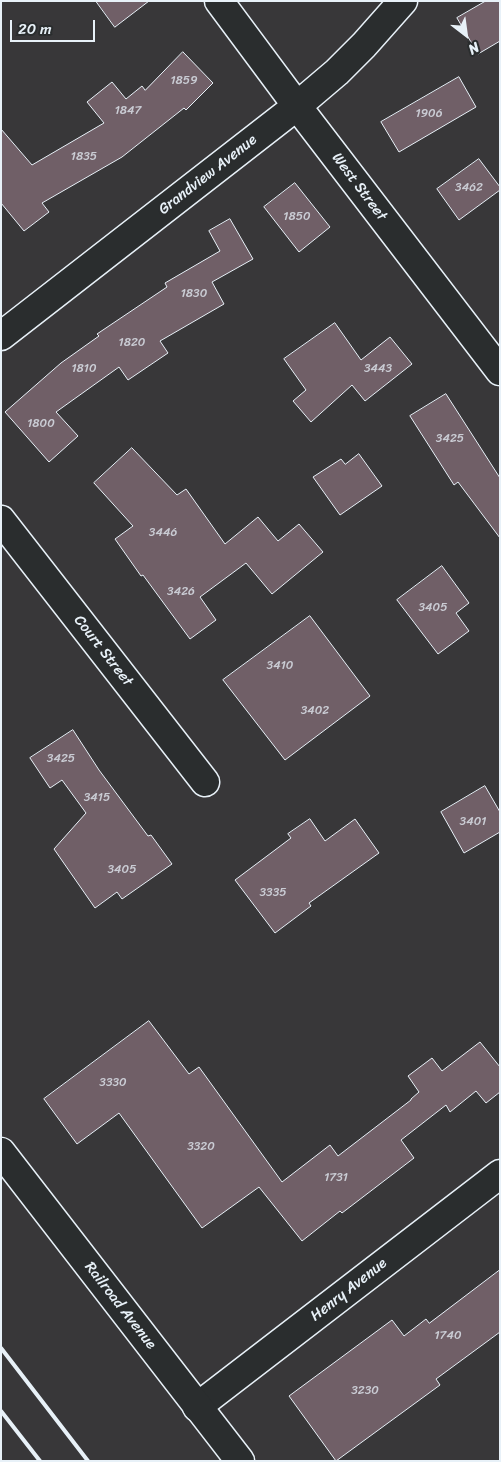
<!DOCTYPE html>
<html>
<head>
<meta charset="utf-8">
<style>
  body { margin:0 }
  #map { position:relative; width:501px; height:1462px; overflow:hidden; background:#383739; font-family:Sriracha,sans-serif }
  canvas { display:block }
  .frame { position:absolute; inset:0; border:2px solid #e8f1f8; pointer-events:none }
  .north { position:absolute; left:441px; top:10px; width:50px; height:50px; -webkit-text-stroke:4px #2a2d2e; paint-order:stroke; rotate:150deg; font-size:14px; font-weight:700; line-height:20px; text-align:center; color:#e8f1f8 }
  .north::after { content:''; display:block; margin:auto; width:18px; height:22px; background:#e8f1f8; clip-path:polygon(50% 0,100% 100%,50% 72%,0 100%) }
  .scale { position:absolute; left:10px; top:20px; width:85px; height:22px; box-sizing:border-box; border:2px solid #e8f1f8; border-top:0; padding-left:6px; font-size:15px; line-height:18px; white-space:nowrap; color:#e8f1f8; -webkit-text-stroke:4px #2a2d2e; paint-order:stroke }
</style>
</head>
<body>
<div id="map">
<canvas width="501" height="1462"></canvas>
<div class="frame"></div>
<div class="north">N</div>
<div class="scale">20 m</div>
</div>
<script>
const ctx = document.querySelector('canvas').getContext('2d');
ctx.lineJoin = 'round';
function fillPath(path, color) {
  ctx.fillStyle = color;
  ctx.fill(path, 'evenodd');
}
function stroke(path, color, width, dash) {
  ctx.strokeStyle = color;
  ctx.lineWidth = width;
  ctx.lineCap = dash ? 'butt' : 'round';
  ctx.setLineDash(dash || []);
  ctx.stroke(path);
}
function label(font, color, halo, rows, align = 'center') {
  ctx.font = font + ' Sriracha,sans-serif';
  ctx.lineWidth = 4;
  ctx.setLineDash([]);
  ctx.textBaseline = 'middle';
  ctx.strokeStyle = halo;
  ctx.fillStyle = color;
  for (const [text, x, y, turn = 0] of rows) {
    ctx.save();
    ctx.translate(x, y);
    ctx.rotate((+turn || 0) * Math.PI / 180);
    ctx.textAlign = isNaN(turn) ? turn : align;
    if (halo) ctx.strokeText(text, 0, 0);
    ctx.fillText(text, 0, 0);
    ctx.restore();
  }
}
const building = new Path2D(`
  M 96,1 L 149,1 L 115,27 Z
  M 486,1 L 500,1 L 500,41 L 478,54 L 457,18 Z
  M 183,52 L 213,83 L 186,110 L 184,108 L 122,157 L 42,203 L 49,212 L 24,231 L 1,203 L 1,129 L 32,165 L 104,123 L 87,102 L 112,82 L 126,99 L 142,86 L 145,90 Z
  M 459,77 L 476,107 L 399,152 L 381,122 Z
  M 479,159 L 500,187 L 500,190 L 459,220 L 437,189 Z
  M 295,183 L 330,227 L 299,252 L 264,207 Z
  M 230,219 L 253,259 L 212,282 L 224,304 L 160,341 L 168,353 L 128,380 L 119,367 L 56,412 L 78,436 L 49,462 L 5,412 L 61,363 L 99,336 L 97,334 L 167,287 L 165,283 L 220,251 L 209,231 Z
  M 335,323 L 361,360 L 390,337 L 412,364 L 365,401 L 352,385 L 311,422 L 293,401 L 306,390 L 284,359 Z
  M 446,394 L 500,478 L 500,538 L 458,482 L 454,485 L 410,416 Z
  M 132,448 L 177,495 L 186,489 L 225,544 L 258,517 L 278,541 L 299,524 L 323,552 L 272,594 L 246,563 L 200,597 L 216,620 L 190,639 L 143,575 L 141,576 L 115,539 L 133,526 L 94,483 Z
  M 359,454 L 382,486 L 340,515 L 313,477 L 341,459 L 345,464 Z
  M 442,566 L 469,603 L 456,613 L 469,631 L 438,654 L 397,600 Z
  M 310,616 L 370,696 L 285,760 L 223,680 Z
  M 73,730 L 99,770 L 148,836 L 151,835 L 172,864 L 122,899 L 117,892 L 95,908 L 54,849 L 86,813 L 62,780 L 50,788 L 30,758 Z
  M 485,786 L 500,812 L 500,832 L 464,853 L 441,812 Z
  M 310,819 L 325,841 L 355,819 L 379,853 L 309,903 L 311,906 L 275,933 L 235,880 L 291,838 L 288,834 Z
  M 149,1021 L 189,1074 L 199,1067 L 282,1182 L 330,1145 L 338,1156 L 411,1100 L 411,1099 L 419,1092 L 408,1076 L 432,1058 L 442,1071 L 480,1042 L 500,1067 L 500,1092 L 486,1103 L 476,1091 L 450,1112 L 446,1105 L 401,1140 L 414,1158 L 342,1213 L 340,1211 L 302,1241 L 259,1187 L 202,1228 L 119,1113 L 77,1144 L 44,1099 Z
  M 500,1270 L 500,1332 L 436,1379 L 440,1385 L 336,1461 L 289,1396 L 392,1320 L 404,1336 L 426,1319 L 429,1323 Z`);
fillPath(building, '#705f67');
stroke(building, '#e8f1f8', 1);
const minor = new Path2D(`
  M 219,1 L 297,106 L 500,371
  M 1,336 L 297,106 L 337,72 L 364,45 L 403,1
  M 1,520 L 205,782
  M 197,1407 L 500,1174`);
const major = new Path2D(`
  M 1,1152 L 240,1461`);
stroke(minor, '#e8f1f8', 31);
stroke(major, '#e8f1f8', 31);
stroke(minor, '#2a2d2e', 28);
stroke(major, '#2a2d2e', 28);
stroke(new Path2D(`
  M 1,1348 L 88,1461
  M 1,1411 L 40,1461`), '#e8f1f8', 4);
label('12px', '#caccd4', null, [
  ["1859",184,81],
  ["1847",128,111],
  ["1906",429,114],
  ["1835",84,157],
  ["3462",469,188],
  ["1850",297,217],
  ["1830",194,294],
  ["1820",132,343],
  ["1810",84,369],
  ["3443",378,369],
  ["1800",41,424],
  ["3425",450,439],
  ["3446",163,533],
  ["3426",181,592],
  ["3405",433,608],
  ["3410",280,666],
  ["3402",315,711],
  ["3425",61,759],
  ["3415",97,798],
  ["3401",473,822],
  ["3405",122,870],
  ["3335",273,893],
  ["3330",113,1083],
  ["3320",201,1147],
  ["1731",336,1178],
  ["1740",448,1336],
  ["3230",365,1391]
]);
label('15px', '#e8f1f8', '#2a2d2e', [
  ["Grandview Avenue",208,175,-38],
  ["West Street",359,187,53],
  ["Court Street",103,651,52],
  ["Henry Avenue",349,1290,-38],
  ["Railroad Avenue",120,1306,52]
]);
</script>
</body>
</html>
